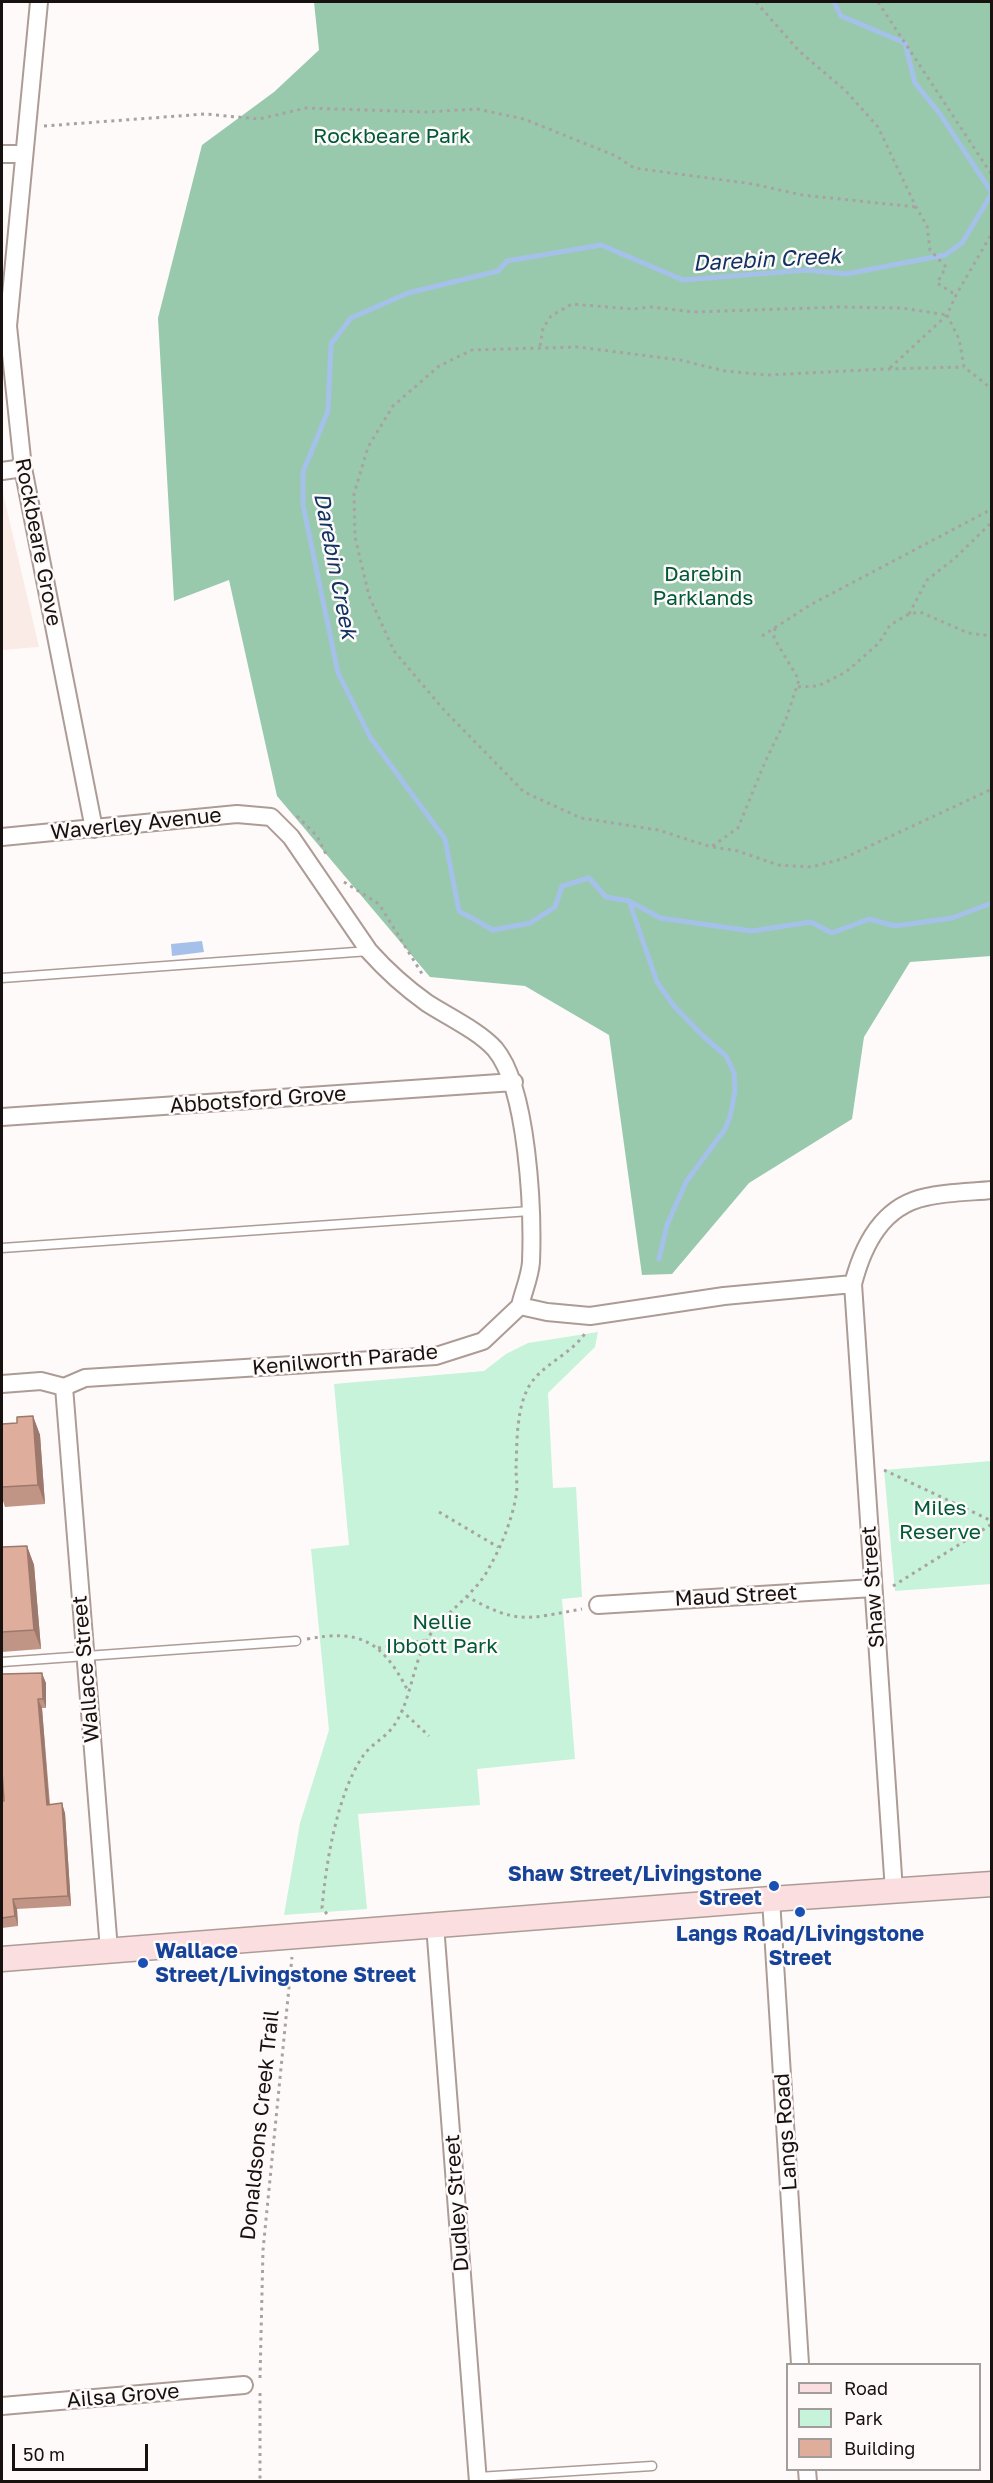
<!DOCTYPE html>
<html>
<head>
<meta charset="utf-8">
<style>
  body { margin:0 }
  #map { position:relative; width:993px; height:2483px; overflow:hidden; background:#fefaf9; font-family:"Golos Text",sans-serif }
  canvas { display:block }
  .frame { position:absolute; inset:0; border:3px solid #17110f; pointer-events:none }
  .legend { position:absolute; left:786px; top:2363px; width:195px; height:108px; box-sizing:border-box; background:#fefaf9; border:2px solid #a29d9b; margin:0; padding:8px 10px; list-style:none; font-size:18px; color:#17110f }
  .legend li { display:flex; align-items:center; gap:12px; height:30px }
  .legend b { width:30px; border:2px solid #a29d9b }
  .scale { position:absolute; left:12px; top:2444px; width:136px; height:27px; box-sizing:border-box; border:3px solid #17110f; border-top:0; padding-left:8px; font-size:18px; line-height:21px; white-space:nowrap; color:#17110f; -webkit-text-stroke:4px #fefaf9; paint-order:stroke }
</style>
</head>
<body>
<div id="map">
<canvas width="993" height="2483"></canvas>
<div class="frame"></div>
<ul class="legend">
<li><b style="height:8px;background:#fbdedf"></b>Road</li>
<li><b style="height:16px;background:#c6f3d9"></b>Park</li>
<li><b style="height:16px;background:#dfad9b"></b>Building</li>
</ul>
<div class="scale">50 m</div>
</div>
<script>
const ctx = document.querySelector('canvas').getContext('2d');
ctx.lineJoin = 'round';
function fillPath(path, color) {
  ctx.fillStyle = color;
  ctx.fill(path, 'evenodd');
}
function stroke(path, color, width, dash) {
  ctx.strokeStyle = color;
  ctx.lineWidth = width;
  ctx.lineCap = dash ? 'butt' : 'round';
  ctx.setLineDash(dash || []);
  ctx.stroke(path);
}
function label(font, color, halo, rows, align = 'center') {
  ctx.font = font + ' "Golos Text",sans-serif';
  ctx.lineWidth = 5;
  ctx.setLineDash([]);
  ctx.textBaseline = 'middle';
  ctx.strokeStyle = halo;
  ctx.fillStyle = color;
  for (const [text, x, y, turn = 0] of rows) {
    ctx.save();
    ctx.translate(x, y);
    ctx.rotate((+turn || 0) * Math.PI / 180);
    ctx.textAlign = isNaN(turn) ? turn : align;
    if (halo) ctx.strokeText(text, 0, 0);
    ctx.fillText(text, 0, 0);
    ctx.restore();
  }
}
fillPath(new Path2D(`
  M 3,492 L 3,493 L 39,647 L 2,650 Z`), '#fbebe6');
fillPath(new Path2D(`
  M 598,1332 L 595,1347 L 548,1393 L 553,1488 L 576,1487 L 582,1597 L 562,1599 L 575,1759 L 477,1769 L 480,1805 L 358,1814 L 367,1909 L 284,1915 L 300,1823 L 329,1730 L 311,1549 L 349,1545 L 334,1384 L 484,1371 L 506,1354 L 528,1343 Z
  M 991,1461 L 991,1584 L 895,1591 L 884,1470 Z`), '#c6f3d9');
fillPath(new Path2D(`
  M 314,2 L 991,2 L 991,956 L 910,962 L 864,1037 L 852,1119 L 749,1183 L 672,1274 L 642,1275 L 609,1035 L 525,986 L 430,977 L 277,796 L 229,580 L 174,601 L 158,318 L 202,145 L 274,92 L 319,50 Z`), '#98c9ad');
fillPath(new Path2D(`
  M 202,941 L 204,952 L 172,956 L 171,944 Z`), '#a5c1e9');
stroke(new Path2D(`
  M 834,2 L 841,16 L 905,43 L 915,83 L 940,114 L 992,193 L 962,243 L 945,255 L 846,274 L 806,270 L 683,280 L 601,245 L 507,261 L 498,271 L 408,293 L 351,318 L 331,344 L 328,411 L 303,472 L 303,505 L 338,673 L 370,737 L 445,839 L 459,911 L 493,930 L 530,923 L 555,907 L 562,886 L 589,878 L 606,897 L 629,901 L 660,918 L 752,931 L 811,922 L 832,933 L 869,919 L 895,926 L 952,918 L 992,903
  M 629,901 L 657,982 L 674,1006 L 703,1036 L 726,1056 L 734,1073 L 735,1091 L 730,1117 L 725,1129 L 686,1182 L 667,1225 L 659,1259`), '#a5c1e9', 5);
const lane = new Path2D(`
  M 2,978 L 369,951
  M 2,1248 L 530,1211
  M 2,1662 L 296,1641
  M 478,2477 L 652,2466`);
const street = new Path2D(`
  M 39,2 L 8,326 L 23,468 L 94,829
  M 2,154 L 23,154
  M 2,471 L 23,468
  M 2,837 L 237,814 L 271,817 L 291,837 L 369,951 C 386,970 406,988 427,1003 C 447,1016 479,1031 495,1049 C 528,1088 533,1211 531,1262 C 530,1277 523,1292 520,1306
  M 2,1117 L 514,1082
  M 520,1306 L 547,1312 L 590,1316 L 724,1296 L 853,1284
  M 2,1384 L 41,1381 L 64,1387 L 85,1378 L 436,1356 L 483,1341 L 520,1306
  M 64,1387 L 109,1950
  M 598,1605 L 873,1588
  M 894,1891 L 853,1284 C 863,1245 882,1206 926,1197 C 947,1192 970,1192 992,1190
  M 771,1899 L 800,2364
  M 435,1925 L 478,2482
  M 2,2406 L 244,2385
  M 807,2470 L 808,2482`);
const secondary = new Path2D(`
  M 2,1959 L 771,1899 L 992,1884`);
stroke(lane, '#ad9c96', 11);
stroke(street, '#ad9c96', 20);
stroke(secondary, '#ad9c96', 27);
stroke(new Path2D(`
  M 756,2 L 799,51 L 846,91 L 878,127 L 916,207 L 927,226 L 930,250 L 946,267 L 937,283 L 956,295
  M 878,2 L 992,175
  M 44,126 L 205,114 L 259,119 L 306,108 L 427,112 L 477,109 L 524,119 L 616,156 L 634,168 L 753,184 L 802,195 L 916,207
  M 947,315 L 959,339 L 964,367 L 992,389
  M 540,346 L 543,328 L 551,316 L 572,304 L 632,309 L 651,307 L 694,312 L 840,307 L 902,308 L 947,315
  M 890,368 L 947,315 L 956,295 L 992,233
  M 909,614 L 927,580 L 954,559 L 992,522
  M 775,628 L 774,638 L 799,680 L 786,719 L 765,762 L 738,828 L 711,847 L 658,830 L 581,818 L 524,792 L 444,710 L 394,651 L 369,596 L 355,537 L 354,494 L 368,447 L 393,406 L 439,366 L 472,350 L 578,347 L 680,360 L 725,371 L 767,375 L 885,369 L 964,367
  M 762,636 L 810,605 L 992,509
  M 798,687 L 818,686 L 846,672 L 879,643 L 890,625 L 909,614 L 920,612 L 968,633 L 992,636
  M 297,816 L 317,836 L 327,856
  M 713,847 L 738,851 L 778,865 L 811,867 L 842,859 L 992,789
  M 344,882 L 379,904 L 424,977
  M 884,1470 L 992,1521
  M 439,1512 L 498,1547
  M 893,1586 L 992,1524
  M 466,1596 C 518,1625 526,1619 582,1609
  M 307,1639 C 360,1629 382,1641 407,1689
  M 378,1648 L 427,1640
  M 401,1710 L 429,1736
  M 327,1914 L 322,1908 C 326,1863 337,1794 363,1756 C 371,1744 387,1737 395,1724 C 413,1696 412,1660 432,1632 C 449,1610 476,1593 489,1568 C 501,1547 512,1520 516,1496 C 518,1487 516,1477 516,1469 C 517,1444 516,1411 528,1388 C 540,1365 571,1355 586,1332
  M 260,2378 L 263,2250 L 292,1957
  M 260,2393 L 260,2482`), '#a8a3a2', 3, [3, 4.5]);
stroke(lane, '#fff', 8);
stroke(street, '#fff', 16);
stroke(secondary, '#fbdedf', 24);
fillPath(new Path2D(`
  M 33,1416 L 40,1435 L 45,1504 L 5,1507 L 2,1498 L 2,1424 L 17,1423 Z
  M 27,1546 L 34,1565 L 41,1649 L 2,1652 L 2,1547 Z
  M 2,1674 L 46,1683 L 46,1708 L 42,1708 L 50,1804 L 65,1813 L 71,1906 L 17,1909 L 18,1926 L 2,1928 L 2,1801 L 4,1801 L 2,1781 Z`), '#c09585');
fillPath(new Path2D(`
  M 33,1416 L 40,1435 L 45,1504 L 38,1485 Z
  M 27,1546 L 34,1565 L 41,1649 L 34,1630 Z
  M 42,1673 L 46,1683 L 46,1708 L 43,1699 Z
  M 38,1699 L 42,1708 L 50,1814 L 47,1805 Z
  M 62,1803 L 65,1813 L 71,1906 L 68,1896 Z
  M 13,1899 L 17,1909 L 18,1926 L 15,1916 Z`), '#9c796c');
const building = new Path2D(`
  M 33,1416 L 38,1485 L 2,1487 L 2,1424 L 17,1423 L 17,1417 Z
  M 27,1546 L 34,1630 L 2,1632 L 2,1547 Z
  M 42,1673 L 43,1699 L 38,1699 L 47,1805 L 62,1803 L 68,1896 L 13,1899 L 15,1916 L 2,1918 L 2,1801 L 4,1801 L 2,1771 L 2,1674 Z`);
fillPath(building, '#dfad9b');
stroke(building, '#9c796c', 1.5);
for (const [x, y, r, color] of [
  [774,1886,6,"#1a4fb4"],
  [800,1912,6,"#1a4fb4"],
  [143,1963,6,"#1a4fb4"]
]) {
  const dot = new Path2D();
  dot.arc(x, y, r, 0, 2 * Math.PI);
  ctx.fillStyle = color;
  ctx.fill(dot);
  stroke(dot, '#fefaf9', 2);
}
label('21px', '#005a39', '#fefaf9', [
  ["Rockbeare Park",392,136],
  ["Darebin",703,574],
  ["Parklands",703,598],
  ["Miles",940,1508],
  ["Reserve",940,1532],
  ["Nellie",442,1622],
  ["Ibbott Park",442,1646]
]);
label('21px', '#17110f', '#fefaf9', [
  ["Rockbeare Grove",38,542,79],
  ["Waverley Avenue",136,824,-6],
  ["Abbotsford Grove",258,1100,-4],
  ["Kenilworth Parade",345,1360,-5],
  ["Shaw Street",873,1587,-94],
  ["Maud Street",736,1596,-3],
  ["Wallace Street",86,1669,-95],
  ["Donaldsons Creek Trail",260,2125,-84],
  ["Langs Road",786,2132,-94],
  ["Dudley Street",457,2203,-94],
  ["Ailsa Grove",123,2396,-5]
]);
label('bold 21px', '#164399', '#fefaf9', [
  ["Shaw Street/Livingstone",762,1874],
  ["Street",762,1898],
  ["Langs Road/Livingstone",800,1934,"center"],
  ["Street",800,1958,"center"],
  ["Wallace",155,1951,"left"],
  ["Street/Livingstone Street",155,1975,"left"]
], 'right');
label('italic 22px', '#103363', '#fefaf9', [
  ["Darebin Creek",767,260,-3],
  ["Darebin Creek",335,566,79]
]);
</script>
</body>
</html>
